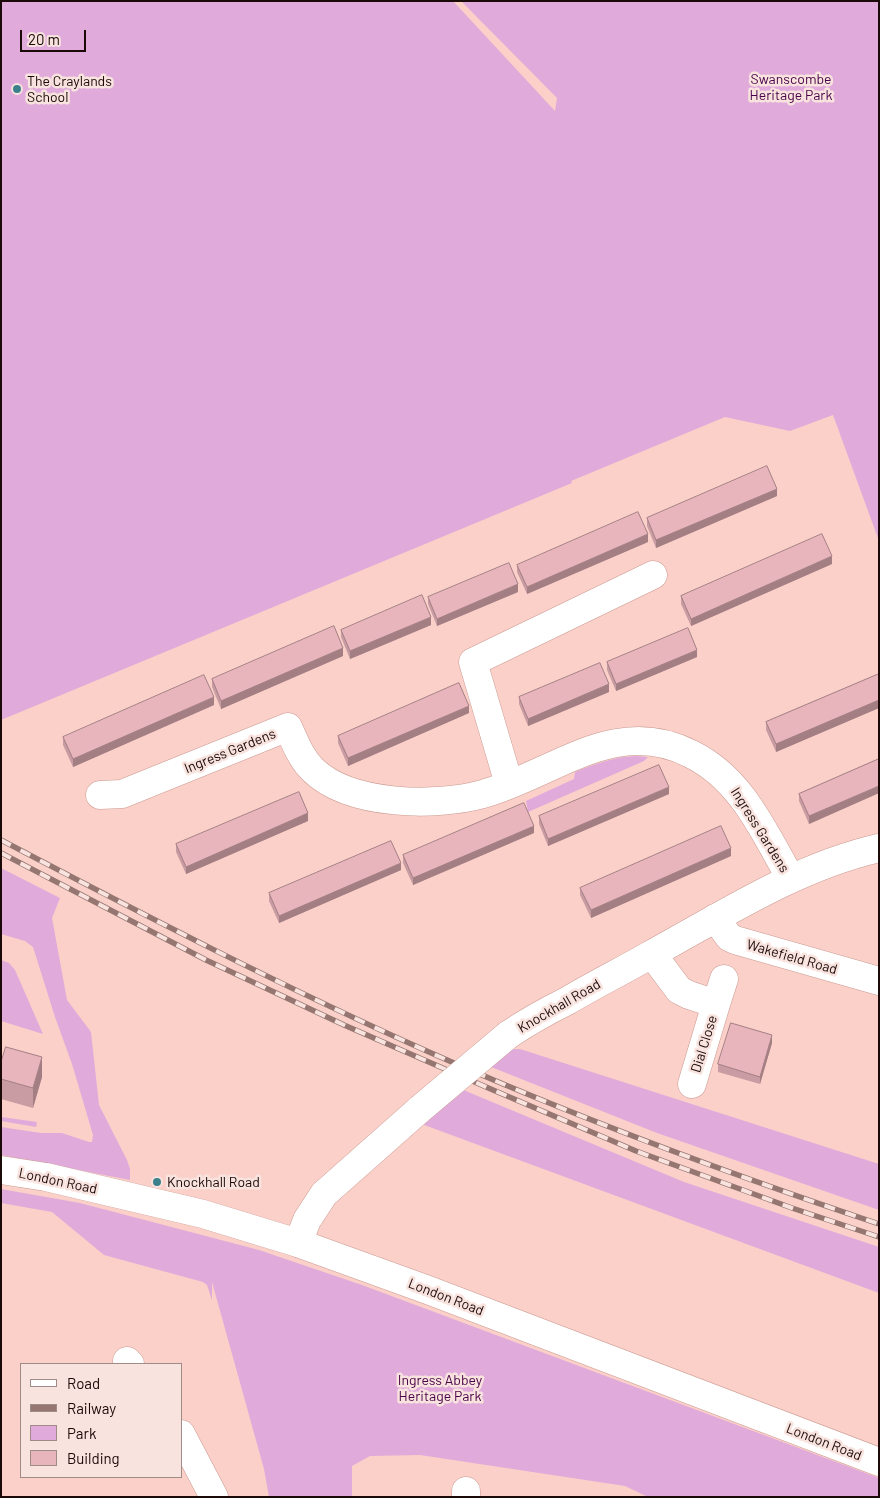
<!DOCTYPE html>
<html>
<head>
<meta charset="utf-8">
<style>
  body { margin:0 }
  #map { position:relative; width:880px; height:1498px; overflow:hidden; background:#fad0c9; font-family:Barlow,sans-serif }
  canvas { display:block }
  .frame { position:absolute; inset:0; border:2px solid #1a0907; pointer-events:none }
  .legend { position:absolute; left:20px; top:1363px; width:162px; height:115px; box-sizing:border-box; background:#f8e3df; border:1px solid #9f8c89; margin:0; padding:6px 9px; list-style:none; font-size:15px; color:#1a0907 }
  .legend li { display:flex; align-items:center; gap:10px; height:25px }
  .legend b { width:25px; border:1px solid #9f8c89 }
  .scale { position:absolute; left:20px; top:30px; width:66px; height:22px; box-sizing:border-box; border:2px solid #1a0907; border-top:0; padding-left:6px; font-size:15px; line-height:18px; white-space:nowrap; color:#1a0907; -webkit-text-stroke:4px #f8e3df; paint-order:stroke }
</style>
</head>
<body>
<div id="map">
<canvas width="880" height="1498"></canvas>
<div class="frame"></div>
<ul class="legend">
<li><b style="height:6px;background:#fff"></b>Road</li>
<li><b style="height:6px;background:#957671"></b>Railway</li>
<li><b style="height:14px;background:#e0abdb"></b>Park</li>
<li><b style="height:14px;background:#e9b5bc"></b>Building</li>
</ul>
<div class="scale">20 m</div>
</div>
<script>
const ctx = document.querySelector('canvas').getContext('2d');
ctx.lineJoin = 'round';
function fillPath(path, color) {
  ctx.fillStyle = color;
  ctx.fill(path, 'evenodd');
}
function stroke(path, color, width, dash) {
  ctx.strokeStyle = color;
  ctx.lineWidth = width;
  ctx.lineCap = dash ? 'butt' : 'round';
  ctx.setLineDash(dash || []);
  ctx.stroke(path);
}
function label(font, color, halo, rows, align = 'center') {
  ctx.font = font + ' Barlow,sans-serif';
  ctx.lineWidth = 5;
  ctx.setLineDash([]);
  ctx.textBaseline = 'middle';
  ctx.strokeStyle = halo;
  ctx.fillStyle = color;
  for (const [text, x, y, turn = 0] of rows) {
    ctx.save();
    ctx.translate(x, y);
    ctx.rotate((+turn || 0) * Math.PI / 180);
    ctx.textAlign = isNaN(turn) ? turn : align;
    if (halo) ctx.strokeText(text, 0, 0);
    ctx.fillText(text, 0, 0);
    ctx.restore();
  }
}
fillPath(new Path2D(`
  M 1,1 L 453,1 L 555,111 L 557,98 L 461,1 L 879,1 L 879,541 L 833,415 L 790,431 L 725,417 L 571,481 L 572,483 L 1,720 Z
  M 635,756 L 648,757 L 644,761 L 528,812 L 526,801 L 574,779 L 575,772 C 595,764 613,757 635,756 Z
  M 1,868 L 60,898 L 52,918 L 67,1000 L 91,1032 L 99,1105 L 127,1160 L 130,1169 L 130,1180 L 1,1155 L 1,1127 L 41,1133 L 62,1133 L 89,1142 L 92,1142 L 93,1135 L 72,1064 L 55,1017 L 33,947 L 25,941 L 1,934 Z
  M 1,960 L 9,963 L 15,970 L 43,1034 L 1,1021 Z
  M 520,1049 L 879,1164 L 879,1210 L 657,1133 L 476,1061 L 490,1050 Z
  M 449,1084 L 684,1182 L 879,1247 L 879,1293 L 408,1119 Z
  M 1,1117 L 37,1122 L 36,1127 L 1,1121 Z
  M 1,1189 L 80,1203 L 259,1250 L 362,1285 L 879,1478 L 879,1497 L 648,1497 L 625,1486 L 420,1455 L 370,1456 L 352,1466 L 352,1497 L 269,1497 L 264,1469 L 212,1282 L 212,1300 L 207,1285 L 203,1282 L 104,1255 L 52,1212 L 1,1203 Z`), '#e0abdb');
const minor = new Path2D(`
  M 509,784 L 473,662 L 653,575
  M 100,795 L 122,794 L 288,727 C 295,742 301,759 313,770 C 350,806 436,807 483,794 C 554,774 615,715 691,754 C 742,779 764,832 791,879
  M 715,918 L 729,937 L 735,940 L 879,981
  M 652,954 L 679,990 L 689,995 L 716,1004 L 692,1084
  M 716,1004 L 724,979
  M 508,1035 C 527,1022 547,1011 567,1001 C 594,985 622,971 650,955 C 723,915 796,867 879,848
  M 298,1243 L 307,1220 L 324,1194 L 420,1109
  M 127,1361 L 130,1364
  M 181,1434 L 214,1497
  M 466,1491 L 466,1497`);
const major = new Path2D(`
  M 1,1170 L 46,1177 L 203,1214 L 298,1243 L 428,1290 L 879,1462`);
stroke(minor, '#cb9a91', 29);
stroke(major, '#cb9a91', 29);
stroke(minor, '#fff', 28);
stroke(major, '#fff', 28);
const rail = new Path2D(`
  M 1,840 C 142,914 283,987 429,1052 C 575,1117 727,1173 879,1224
  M 1,853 L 206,960 L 344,1025 L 493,1090 L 636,1151 L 792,1208 L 879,1237`);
stroke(rail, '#957671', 5.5);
stroke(rail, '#f8e3df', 4, [11]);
const minorBridge = new Path2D(`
  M 420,1109 L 508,1035`);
stroke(minorBridge, '#cb9a91', 29, []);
stroke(minorBridge, '#fff', 28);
fillPath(new Path2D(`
  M 777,496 L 656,548 L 647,526 L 647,518 Z
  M 648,542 L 527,594 L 517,572 L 517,565 Z
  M 832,564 L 691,626 L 681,604 L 681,596 Z
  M 518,592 L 437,626 L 428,604 L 428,597 Z
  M 431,625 L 350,659 L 341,637 L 341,630 Z
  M 343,656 L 221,709 L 212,687 L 212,679 Z
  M 697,657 L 616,691 L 607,670 L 607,662 Z
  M 879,674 L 879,708 L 776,752 L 766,730 L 766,722 Z
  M 609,692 L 528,726 L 519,704 L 519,697 Z
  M 214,705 L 73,767 L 63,745 L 63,737 Z
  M 469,713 L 348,766 L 338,743 L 338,736 Z
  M 879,759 L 879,793 L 809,824 L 799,801 L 799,794 Z
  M 669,794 L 548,846 L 539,824 L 539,816 Z
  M 308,821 L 186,874 L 176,852 L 176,844 Z
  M 534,833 L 413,885 L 403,863 L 403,855 Z
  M 731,856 L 591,918 L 580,895 L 580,888 Z
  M 401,870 L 279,923 L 269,901 L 269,893 Z
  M 772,1043 L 760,1084 L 718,1072 L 718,1064 Z
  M 1,1062 L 42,1077 L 33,1108 L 1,1099 Z`), '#c89ca2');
fillPath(new Path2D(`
  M 777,489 L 777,496 L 656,548 L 656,540 Z
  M 648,534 L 648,542 L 527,594 L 527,587 Z
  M 832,556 L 832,564 L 691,626 L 691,619 Z
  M 518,584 L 518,592 L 437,626 L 437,619 Z
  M 431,617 L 431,625 L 350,659 L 350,651 Z
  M 343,648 L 343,656 L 221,709 L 221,701 Z
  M 697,650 L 697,657 L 616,691 L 616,684 Z
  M 609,684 L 609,692 L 528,726 L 528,719 Z
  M 214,697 L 214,705 L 73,767 L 73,759 Z
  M 879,700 L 879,708 L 776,752 L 776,744 Z
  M 469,706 L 469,713 L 348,766 L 348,758 Z
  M 879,786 L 879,793 L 809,824 L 809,816 Z
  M 669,787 L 669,794 L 548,846 L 548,839 Z
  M 308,813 L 308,821 L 186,874 L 186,867 Z
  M 534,826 L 534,833 L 413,885 L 413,878 Z
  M 731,848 L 731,856 L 591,918 L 591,910 Z
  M 401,863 L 401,870 L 279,923 L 279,916 Z
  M 772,1035 L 772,1043 L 760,1084 L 760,1077 Z
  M 42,1057 L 42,1077 L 33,1108 L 33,1088 Z`), '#a37f84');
const building = new Path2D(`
  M 767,466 L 777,489 L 656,540 L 647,518 Z
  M 638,512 L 648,534 L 527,587 L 517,565 Z
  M 822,534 L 832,556 L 691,619 L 681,596 Z
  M 509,563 L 518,584 L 437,619 L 428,597 Z
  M 422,595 L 431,617 L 350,651 L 341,630 Z
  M 334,626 L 343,648 L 221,701 L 212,679 Z
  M 688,628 L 697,650 L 616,684 L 607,662 Z
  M 600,663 L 609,684 L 528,719 L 519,697 Z
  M 879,674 L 879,700 L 776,744 L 766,722 Z
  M 204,675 L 214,697 L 73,759 L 63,737 Z
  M 459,683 L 469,706 L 348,758 L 338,736 Z
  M 879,759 L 879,786 L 809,816 L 799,794 Z
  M 659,765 L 669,787 L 548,839 L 539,816 Z
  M 299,792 L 308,813 L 186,867 L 176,844 Z
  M 524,803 L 534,826 L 413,878 L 403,855 Z
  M 721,826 L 731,848 L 591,910 L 580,888 Z
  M 391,841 L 401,863 L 279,916 L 269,893 Z
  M 731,1023 L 772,1035 L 760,1077 L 718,1064 Z
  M 6,1047 L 42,1057 L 33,1088 L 1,1079 L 1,1062 Z`);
fillPath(building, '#e9b5bc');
stroke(building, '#a37f84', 1);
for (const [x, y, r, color] of [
  [17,89,5,"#3b818c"],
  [157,1182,5,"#3b818c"]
]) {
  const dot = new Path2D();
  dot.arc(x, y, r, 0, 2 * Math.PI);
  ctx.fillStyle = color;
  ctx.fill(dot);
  stroke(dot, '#f8e3df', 2);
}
label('14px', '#4a0348', '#f8e3df', [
  ["Swanscombe",791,79],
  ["Heritage Park",791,95],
  ["Ingress Abbey",440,1380],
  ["Heritage Park",440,1396]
]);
label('14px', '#1a0907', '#f8e3df', [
  ["The Craylands",27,81],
  ["School",27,97],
  ["Knockhall Road",167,1182]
], 'left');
label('14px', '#1a0907', '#f8e3df', [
  ["Ingress Gardens",230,751,-22],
  ["Ingress Gardens",760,830,58],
  ["Wakefield Road",792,957,16],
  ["Knockhall Road",559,1006,-30],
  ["Dial Close",704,1044,-73],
  ["London Road",58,1181,12],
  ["London Road",446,1297,21],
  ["London Road",824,1442,21]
]);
</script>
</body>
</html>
